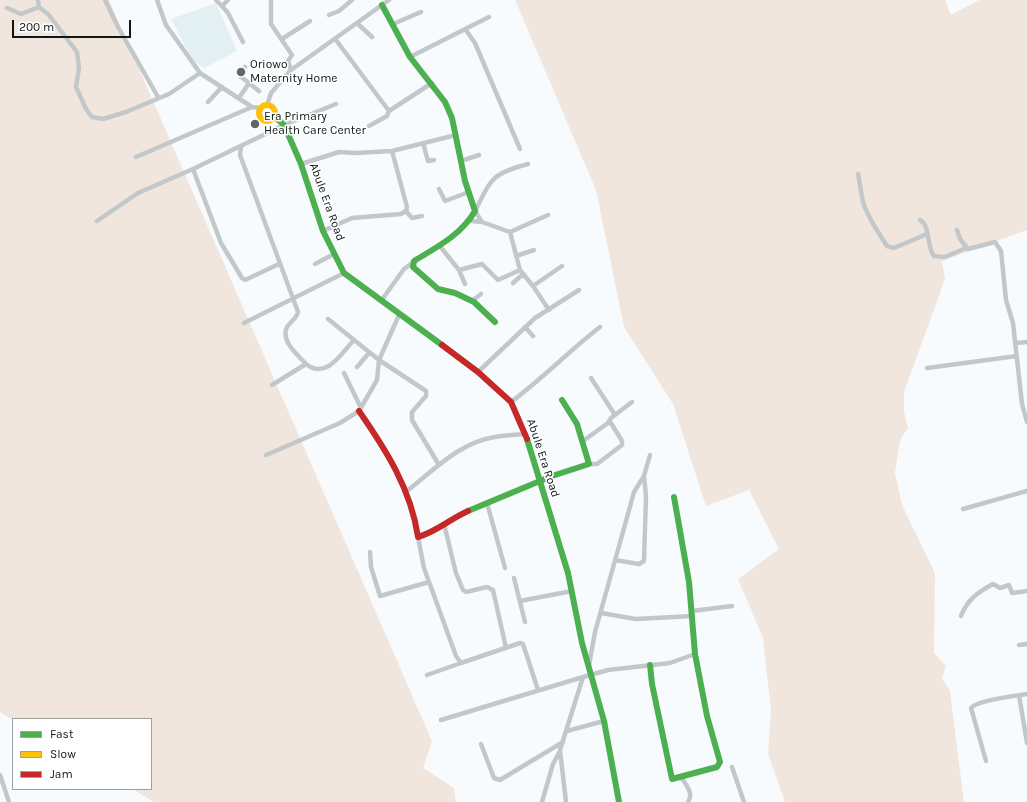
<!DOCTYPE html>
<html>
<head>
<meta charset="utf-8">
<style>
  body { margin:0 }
  #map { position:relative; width:1027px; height:802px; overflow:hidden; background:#f8fbfd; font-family:Karla,sans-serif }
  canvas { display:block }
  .legend { position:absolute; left:12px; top:718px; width:140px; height:72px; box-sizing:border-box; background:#fff; border:1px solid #a0a2a2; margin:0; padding:5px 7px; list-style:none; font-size:12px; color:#111617 }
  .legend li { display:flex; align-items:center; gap:8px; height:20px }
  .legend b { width:20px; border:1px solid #a0a2a2 }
  .scale { position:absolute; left:12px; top:20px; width:119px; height:18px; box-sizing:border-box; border:2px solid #111617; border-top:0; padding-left:5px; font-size:12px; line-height:14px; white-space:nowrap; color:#111617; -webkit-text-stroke:3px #fff; paint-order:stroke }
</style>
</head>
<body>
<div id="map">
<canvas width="1027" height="802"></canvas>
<ul class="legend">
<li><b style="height:5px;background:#4caf50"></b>Fast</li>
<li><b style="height:5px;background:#ffc107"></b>Slow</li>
<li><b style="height:5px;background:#c62828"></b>Jam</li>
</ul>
<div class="scale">200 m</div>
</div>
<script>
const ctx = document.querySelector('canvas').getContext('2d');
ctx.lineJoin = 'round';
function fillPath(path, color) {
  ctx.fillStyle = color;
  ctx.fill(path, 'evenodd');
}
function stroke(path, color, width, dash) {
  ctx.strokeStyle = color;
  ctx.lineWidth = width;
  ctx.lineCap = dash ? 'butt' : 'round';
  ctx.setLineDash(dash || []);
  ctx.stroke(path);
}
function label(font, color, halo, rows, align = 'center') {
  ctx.font = font + ' Karla,sans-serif';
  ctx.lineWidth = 3;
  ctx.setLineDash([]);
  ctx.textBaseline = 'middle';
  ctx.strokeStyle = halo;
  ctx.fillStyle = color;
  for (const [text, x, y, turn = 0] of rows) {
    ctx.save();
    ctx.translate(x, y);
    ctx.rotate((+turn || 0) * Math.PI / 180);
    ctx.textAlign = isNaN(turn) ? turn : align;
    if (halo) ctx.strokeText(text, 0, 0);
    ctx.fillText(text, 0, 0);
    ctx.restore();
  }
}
fillPath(new Path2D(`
  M 216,3 L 237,51 L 204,68 L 193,61 L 171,19 Z`), '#e2f0f4');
fillPath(new Path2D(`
  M 0,0 L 109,0 L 432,741 L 423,768 L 454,788 L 456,802 L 154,802 L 132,789 L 151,789 L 151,719 L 13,720 L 0,712 Z
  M 515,0 L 945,0 L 951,15 L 979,0 L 1027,0 L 1027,230 L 942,261 L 945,279 L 904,392 L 904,412 L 908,428 L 900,440 L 895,473 L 902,505 L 935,573 L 934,653 L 946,666 L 942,678 L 950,691 L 964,802 L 785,802 L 768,754 L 771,710 L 763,638 L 738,579 L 779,549 L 749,490 L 706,506 L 673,404 L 624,327 L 596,190 Z`), '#f0e6dd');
stroke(new Path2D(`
  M 38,0 L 39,7
  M 105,0 L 118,27 L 158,97
  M 157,0 L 166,25 L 200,73 L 252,107 L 260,108
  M 216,0 L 222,6 L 228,0
  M 271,0 L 271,24 L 292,55 L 288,61 L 291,70
  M 222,6 L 228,13 L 243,42
  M 7,8 L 21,14 L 39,7 L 48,14 L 77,52 L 79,68 L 76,87 L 86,109 L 92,117 L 103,119 L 126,112 L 169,94 L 200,73
  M 329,15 L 339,11 L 352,0
  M 357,23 L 372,37
  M 393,24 L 421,12
  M 465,29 L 475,43 L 520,149
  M 282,39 L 310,21
  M 336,40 L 389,111
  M 410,57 L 489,17
  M 245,67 L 240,73 L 240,76 L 259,91
  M 239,98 L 249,83
  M 208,102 L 222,87
  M 267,105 L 271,93 L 291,70 L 389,0
  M 369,126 L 387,116 L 389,111 L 432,83
  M 423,143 L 428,161 L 434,160
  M 241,147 L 240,155 L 298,312 C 297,318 290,322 287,327 C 280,341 298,355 306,364
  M 392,151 L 407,207 L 406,211
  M 136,157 L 252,107
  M 461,161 L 479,155
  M 301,164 L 339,152 L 356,153 L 392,151 L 456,135
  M 858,174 C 860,183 861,193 863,202 C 868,218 878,232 887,246 L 894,248 L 927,234
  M 439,189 L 445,201 L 469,192
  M 406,211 L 412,218 L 422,216
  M 920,220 C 931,226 926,246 934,256 L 945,257 L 966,248
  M 97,221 L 138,193 L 193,169
  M 471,221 L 482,222 L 510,232 L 520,270 L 533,286 L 549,310
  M 482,222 L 475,211 C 492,178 491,174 528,164
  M 957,230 L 960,239 L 968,249 L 995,242 L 1001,251 L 1006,300 L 1013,323 L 1022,404 L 1027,422
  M 323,231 L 352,218 L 401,214 L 406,211
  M 510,232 L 548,215
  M 439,245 L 459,270 L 482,264 L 498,280 L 520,270
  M 516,256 L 534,250
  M 279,264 L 245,280 L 242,278 L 221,243 L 193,169 L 284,125 L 336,104
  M 315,264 L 334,254
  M 459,270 L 465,284
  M 513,283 L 523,274
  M 533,286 L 562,266
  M 381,301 L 404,269 L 412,263
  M 472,301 L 481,294
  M 328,319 L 379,360 L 426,391 L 426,396 L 412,412 L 412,420 L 439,465
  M 244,323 L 344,273
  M 525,327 L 533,336
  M 1016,343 L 1027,342
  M 357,367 L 369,353
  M 927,368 L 1017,356
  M 478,372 L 535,318 L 579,290
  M 344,373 L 361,408
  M 591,378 L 615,415
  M 272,385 L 306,364 C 326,380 341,354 353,341
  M 511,402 C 542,379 569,351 600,327
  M 608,423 L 611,418 L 632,402
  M 583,441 L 608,423 L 611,423 L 622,441 L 622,445 L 597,464 L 589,464
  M 266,455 L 340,423 L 359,411 L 377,380 L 379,360 L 399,315
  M 407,491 C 434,470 460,442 495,437 C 505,435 516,435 526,434
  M 487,503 L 505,568
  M 963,509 L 1027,491
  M 444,524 L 456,573 L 463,590 L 466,592 L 487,587 L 493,590 L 506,648
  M 418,537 L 424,568 L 456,656 L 461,663 L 520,643 L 523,644 L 538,690
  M 370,552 L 371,567 L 380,596 L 429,582
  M 615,560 L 639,564 L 644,561 L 646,496 L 644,476
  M 514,578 L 525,622
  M 520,601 L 572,591
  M 692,611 L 732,606
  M 601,613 L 636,619 L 693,616
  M 961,616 C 967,600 978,592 993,584 L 1000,588 L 1009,585 L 1012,593 L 1027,591
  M 1019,645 L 1027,644
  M 589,665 L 595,632 L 628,514 L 634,492 L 644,476 L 650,455
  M 427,675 L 461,663
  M 1019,695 L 1027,743
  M 441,720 L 583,677
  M 567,731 L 604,721
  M 481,744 L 494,778 L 500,780 L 563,742
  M 986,761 L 971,708 C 978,700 1015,696 1027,694
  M 732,767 L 744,802
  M 0,775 L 9,802
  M 681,777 C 686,785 694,793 688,802
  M 542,802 L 553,764 L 560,751
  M 566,802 L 560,750 L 583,677 L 608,670 L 670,663 L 695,654`), '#c2c8ca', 4.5);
stroke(new Path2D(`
  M 382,5 L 410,57 L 445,102 L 452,118 L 465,181 L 475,211 C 461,235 437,247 414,261 L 413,267 L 438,289 L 455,293 L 474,302 L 495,322
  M 275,117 L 284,125 L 301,164 L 323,231 L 344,273 L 442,345
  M 527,439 L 568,573 L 582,643 L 604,721 L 619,802
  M 468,511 L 552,476 L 589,464 L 577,424 L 562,400
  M 650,665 L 652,684 L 672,779 L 717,767 L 720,762 L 707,716 L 695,654 L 689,582 L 674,497`), '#4caf50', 6);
stroke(new Path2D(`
  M259 113a8 8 0 1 1 16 0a8 8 0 1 1-16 0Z`), '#ffc107', 6);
stroke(new Path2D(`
  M 442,345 L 478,372 L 511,402 L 527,439
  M 359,411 C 386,450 411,489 418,537 C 436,532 450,519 468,511`), '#c62828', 6);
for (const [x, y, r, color] of [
  [241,72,5,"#626668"],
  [255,124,5,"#626668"]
]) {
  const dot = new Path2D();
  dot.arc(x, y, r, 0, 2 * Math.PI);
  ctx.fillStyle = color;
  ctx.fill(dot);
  stroke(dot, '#fff', 1.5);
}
label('12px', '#111617', '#fff', [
  ["Oriowo",250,65],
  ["Maternity Home",250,79],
  ["Era Primary",264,117],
  ["Health Care Center",264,131]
], 'left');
label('12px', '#111617', '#fff', [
  ["Abule Era Road",327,202,70],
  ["Abule Era Road",543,458,72]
]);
</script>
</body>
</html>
